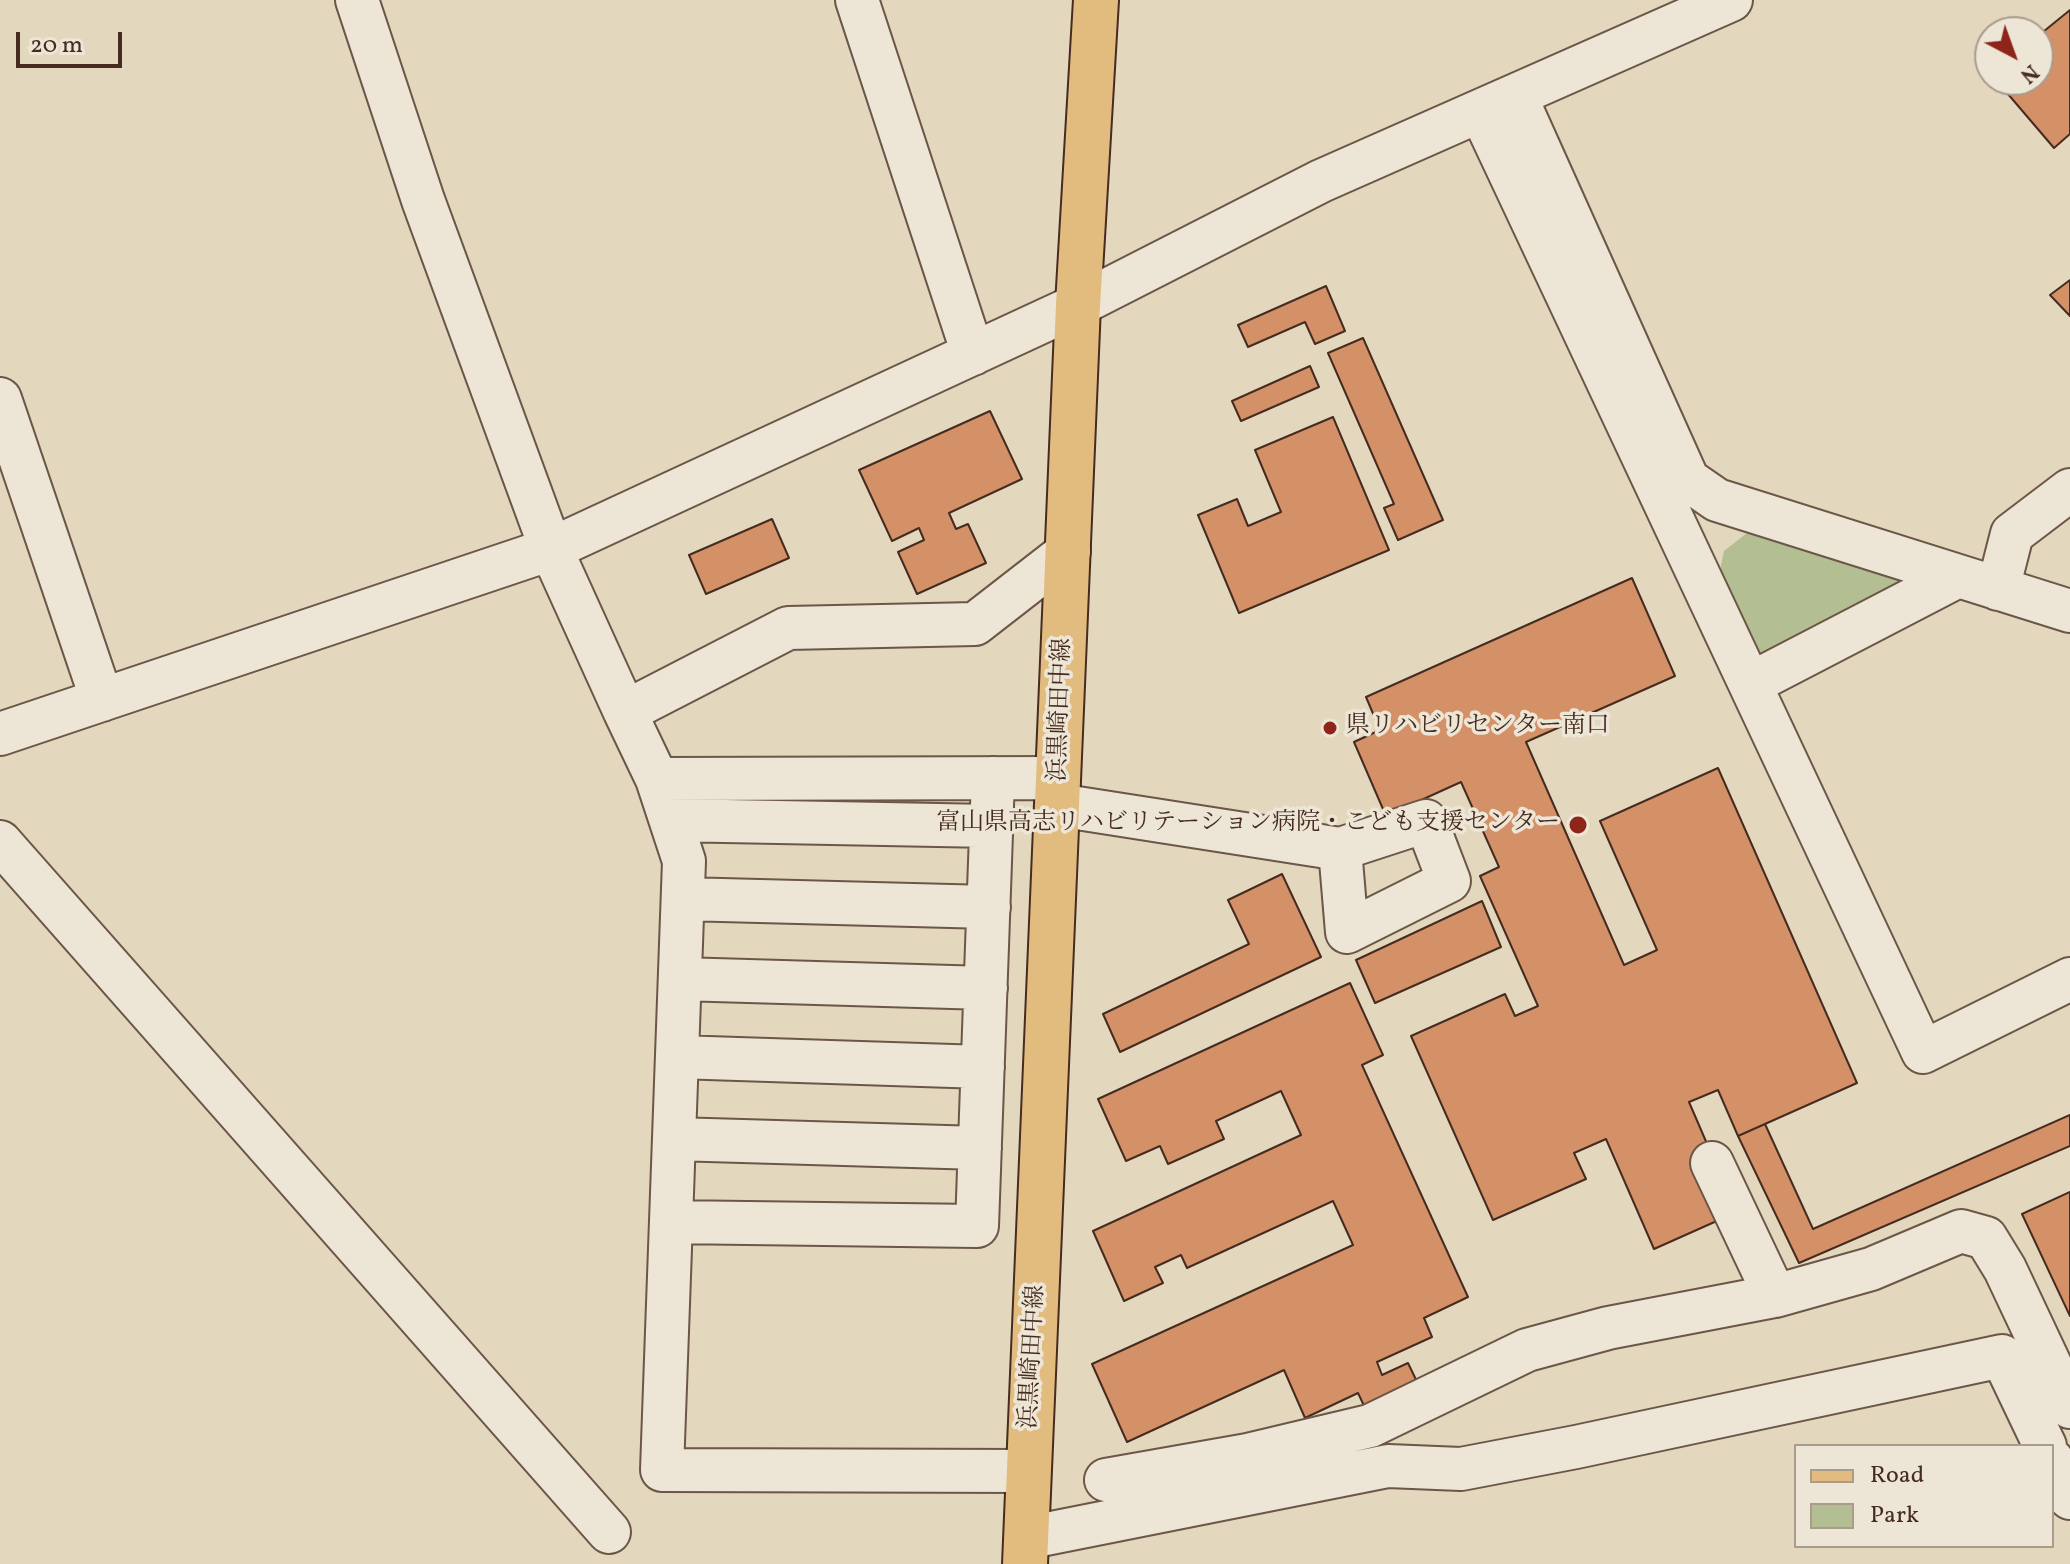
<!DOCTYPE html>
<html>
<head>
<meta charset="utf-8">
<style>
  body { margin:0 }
  #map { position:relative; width:2070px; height:1564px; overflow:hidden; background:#e3d7be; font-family:Vollkorn,serif }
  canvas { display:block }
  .legend { position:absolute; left:1794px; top:1444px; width:260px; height:104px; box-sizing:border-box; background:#ede5d5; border:2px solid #aa9b8d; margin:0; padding:10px 14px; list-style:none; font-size:24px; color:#452b20 }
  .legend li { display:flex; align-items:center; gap:16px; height:40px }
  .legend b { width:40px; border:2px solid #aa9b8d }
  .north { position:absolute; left:1974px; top:16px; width:80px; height:80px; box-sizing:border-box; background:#ede5d5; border:2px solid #aa9b8d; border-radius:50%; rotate:139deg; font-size:22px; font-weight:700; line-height:32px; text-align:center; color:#452b20 }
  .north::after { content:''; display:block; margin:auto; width:28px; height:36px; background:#8f2418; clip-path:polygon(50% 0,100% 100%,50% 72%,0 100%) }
  .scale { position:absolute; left:16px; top:32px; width:106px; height:36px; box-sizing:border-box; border:4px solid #452b20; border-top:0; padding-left:10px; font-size:24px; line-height:28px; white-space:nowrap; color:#452b20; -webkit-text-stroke:6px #ede5d5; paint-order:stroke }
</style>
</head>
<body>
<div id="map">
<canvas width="2070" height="1564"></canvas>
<ul class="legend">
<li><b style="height:10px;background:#e2bc7f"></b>Road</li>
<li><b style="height:22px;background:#b3be92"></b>Park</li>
</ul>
<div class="north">N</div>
<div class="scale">20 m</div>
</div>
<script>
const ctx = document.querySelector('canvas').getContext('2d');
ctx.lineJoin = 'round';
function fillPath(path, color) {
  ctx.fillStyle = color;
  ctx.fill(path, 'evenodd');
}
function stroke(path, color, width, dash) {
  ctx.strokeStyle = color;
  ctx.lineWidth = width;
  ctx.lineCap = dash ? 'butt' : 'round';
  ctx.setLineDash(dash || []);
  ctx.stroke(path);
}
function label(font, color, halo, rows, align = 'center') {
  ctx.font = font + ' Vollkorn,"Noto Serif JP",serif';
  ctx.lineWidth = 7;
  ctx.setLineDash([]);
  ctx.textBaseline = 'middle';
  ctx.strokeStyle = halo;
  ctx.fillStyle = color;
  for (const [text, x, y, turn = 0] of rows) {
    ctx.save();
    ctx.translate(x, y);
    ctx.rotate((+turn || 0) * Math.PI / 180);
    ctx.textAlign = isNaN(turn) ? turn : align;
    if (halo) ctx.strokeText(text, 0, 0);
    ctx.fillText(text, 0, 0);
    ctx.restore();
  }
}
fillPath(new Path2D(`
  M 1747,533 L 1921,581 L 1752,664 L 1719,575 L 1724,551 Z`), '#b3be92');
const building = new Path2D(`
  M 2070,10 L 2070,134 L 2054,148 L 1996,80 L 2038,80 L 2038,36 Z
  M 2070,280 L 2070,316 L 2050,295 Z
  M 1326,286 L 1345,331 L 1315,344 L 1305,322 L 1248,347 L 1238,325 Z
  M 1363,338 L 1443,520 L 1398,540 L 1384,508 L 1394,504 L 1328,353 Z
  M 1310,366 L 1319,387 L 1241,421 L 1232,401 Z
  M 990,411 L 1022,479 L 949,513 L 956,529 L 968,524 L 986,563 L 917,594 L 898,552 L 924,540 L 919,528 L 892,541 L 859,470 Z
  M 1333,417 L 1389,550 L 1239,613 L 1198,515 L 1237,499 L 1248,526 L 1281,512 L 1255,450 Z
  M 772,519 L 789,558 L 706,594 L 689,555 Z
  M 1632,578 L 1675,676 L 1526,742 L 1624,965 L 1657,950 L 1600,821 L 1718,768 L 1857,1083 L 1738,1136 L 1718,1090 L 1689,1102 L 1711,1153 L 1719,1220 L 1654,1249 L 1606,1139 L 1574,1153 L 1586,1179 L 1493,1220 L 1411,1036 L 1505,994 L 1515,1016 L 1538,1006 L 1480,876 L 1499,867 L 1461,782 L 1386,816 L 1354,742 L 1380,730 L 1366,697 Z
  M 1282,874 L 1321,957 L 1120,1052 L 1103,1014 L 1249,944 L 1228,900 Z
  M 1482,901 L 1501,947 L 1375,1003 L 1356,960 Z
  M 1350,983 L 1383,1055 L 1362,1065 L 1468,1297 L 1424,1318 L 1432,1337 L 1377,1362 L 1382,1375 L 1408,1363 L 1420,1388 L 1367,1412 L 1358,1393 L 1305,1418 L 1284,1370 L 1127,1442 L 1092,1364 L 1353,1245 L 1333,1201 L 1187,1268 L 1181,1255 L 1155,1267 L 1163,1283 L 1124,1301 L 1093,1231 L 1301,1135 L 1281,1091 L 1216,1121 L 1224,1139 L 1168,1164 L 1160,1146 L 1126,1161 L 1098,1099 Z
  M 2070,1115 L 2070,1146 L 1799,1263 L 1738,1136 L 1765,1124 L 1813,1229 Z
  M 2070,1192 L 2070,1316 L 2022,1214 Z`);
fillPath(building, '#d49167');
stroke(building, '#452b20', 2);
const minor = new Path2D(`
  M 357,0 L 423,200 L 551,549 L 625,712 L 788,628 L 975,624 L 1069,551
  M 857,0 L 973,354
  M 1516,97 L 1688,480 L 1717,500 L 2070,611
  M 1481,112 L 1923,1052 L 2070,979
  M 0,399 L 102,700
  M 1998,589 L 2012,534 L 2070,490
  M 1750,684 L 1958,576
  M 625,712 L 657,779 L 1059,778
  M 0,734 L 551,549 L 1078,305 L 1321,181 L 1731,0
  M 657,779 L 684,861 L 662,1470 L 1029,1471
  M 1058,805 L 1340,849 L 1426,821 L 1449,881 L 1347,932 L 1340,849
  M 671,820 L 991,826
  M 0,842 L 609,1532
  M 683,899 L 989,907
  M 680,979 L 986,988
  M 677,1057 L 983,1067
  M 674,1139 L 980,1148
  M 1712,1163 L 1775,1296 L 1871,1269 L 1961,1231 L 1986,1238 L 2005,1269 L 2070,1407
  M 671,1222 L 977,1226 L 993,778
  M 2052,1460 L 2070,1498
  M 1106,1480 L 1248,1455 L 1370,1426 L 1527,1350 L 1608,1328 L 1775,1296
  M 1026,1538 L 1388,1466 L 1461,1469 L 1576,1447 L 2002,1356 L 2045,1446`);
const major = new Path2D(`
  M 1025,1564 L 1078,305 L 1096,0`);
stroke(minor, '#6c5648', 46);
stroke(major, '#452b20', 48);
stroke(minor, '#ede5d5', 42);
stroke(major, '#e2bc7f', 44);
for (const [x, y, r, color] of [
  [1330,728,8,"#8f2418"],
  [1578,825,10,"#8f2418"]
]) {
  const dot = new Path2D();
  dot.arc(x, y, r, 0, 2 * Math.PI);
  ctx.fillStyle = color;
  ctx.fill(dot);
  stroke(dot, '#ede5d5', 3);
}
label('24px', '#452b20', '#ede5d5', [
  ["浜黒崎田中線",1062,710,-88],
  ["浜黒崎田中線",1034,1357,-87]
]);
label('24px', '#452b20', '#ede5d5', [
  ["県リハビリセンター南口",1346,728],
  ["富山県高志リハビリテーション病院・こども支援センター",1560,825,"right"]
], 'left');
</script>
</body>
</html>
